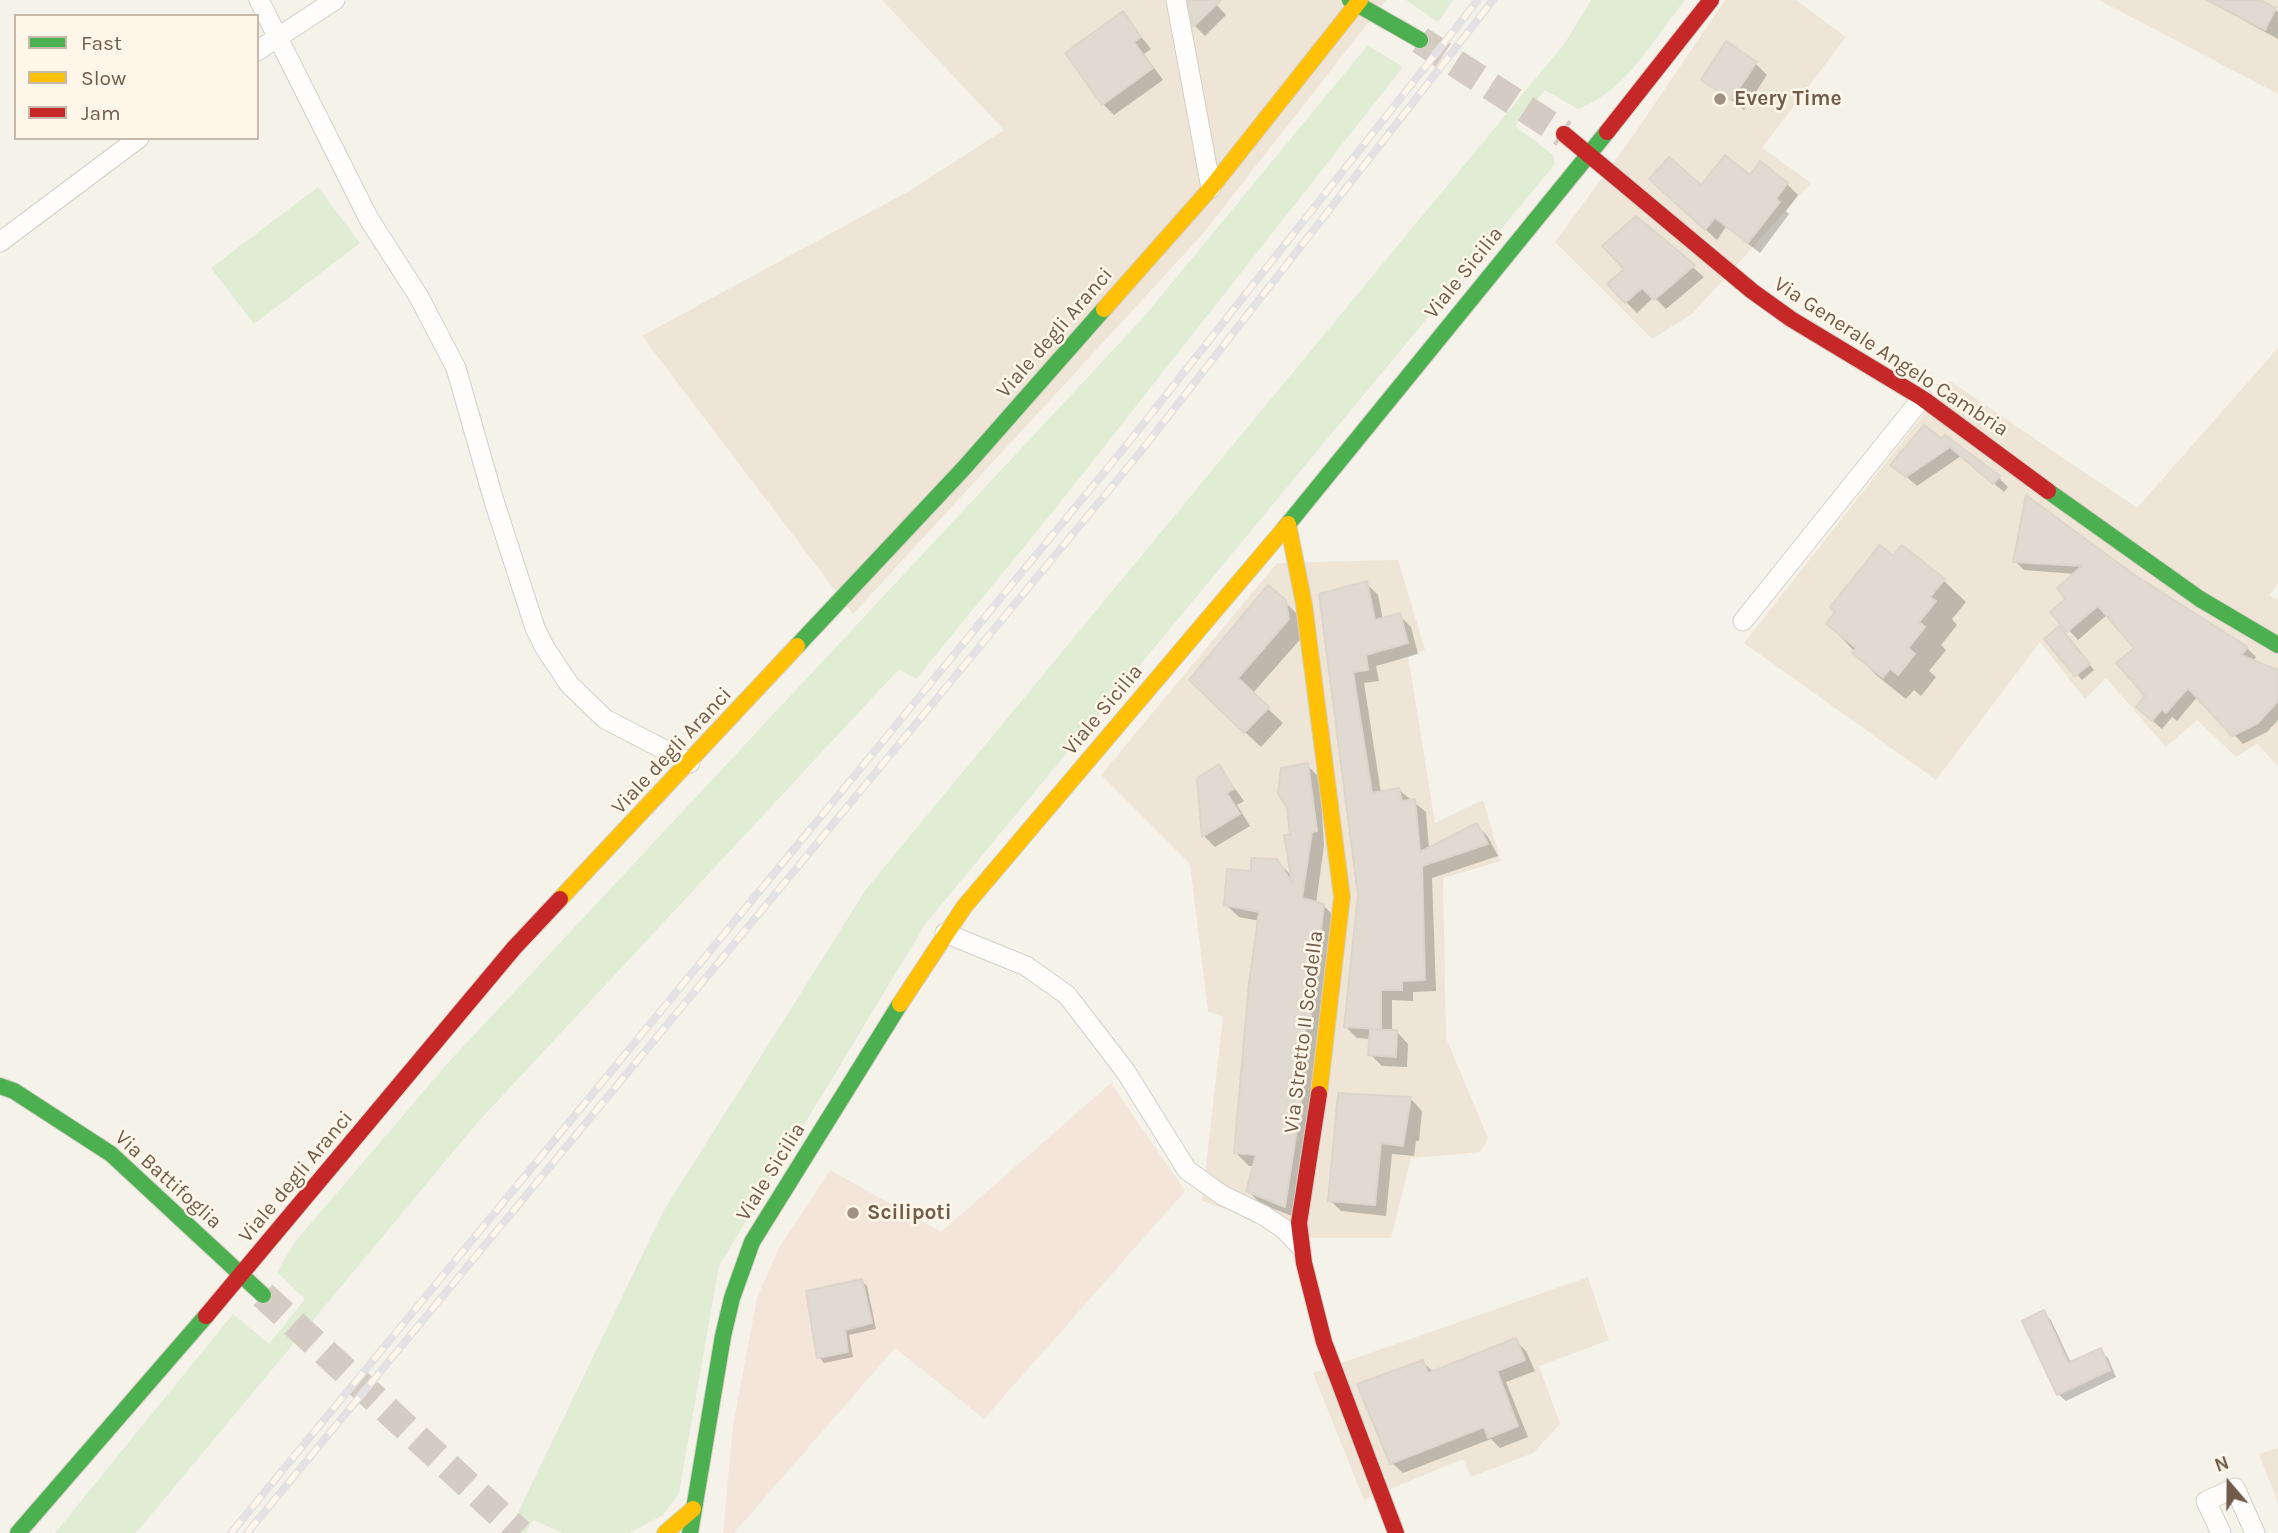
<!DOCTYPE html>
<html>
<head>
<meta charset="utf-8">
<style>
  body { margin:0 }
  #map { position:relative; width:2278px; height:1533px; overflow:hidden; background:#f5f2e9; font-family:Karla,sans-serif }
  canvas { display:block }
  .legend { position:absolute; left:14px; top:14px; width:245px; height:126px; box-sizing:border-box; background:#fef7e9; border:2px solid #c6b9aa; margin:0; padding:9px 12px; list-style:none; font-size:21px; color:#715c4b }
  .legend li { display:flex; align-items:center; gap:14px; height:35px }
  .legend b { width:35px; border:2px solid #c6b9aa }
  .north { position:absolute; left:2194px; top:1449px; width:70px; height:70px; -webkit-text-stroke:5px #fef7e9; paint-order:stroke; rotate:340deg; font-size:19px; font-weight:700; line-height:28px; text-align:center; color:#715c4b }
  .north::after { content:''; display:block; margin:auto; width:24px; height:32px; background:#715c4b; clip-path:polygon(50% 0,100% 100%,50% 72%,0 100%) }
</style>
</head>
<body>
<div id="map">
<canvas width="2278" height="1533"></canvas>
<ul class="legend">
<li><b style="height:9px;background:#4caf50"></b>Fast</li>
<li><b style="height:9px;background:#ffc107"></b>Slow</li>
<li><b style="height:9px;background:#c62828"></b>Jam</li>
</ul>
<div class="north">N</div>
</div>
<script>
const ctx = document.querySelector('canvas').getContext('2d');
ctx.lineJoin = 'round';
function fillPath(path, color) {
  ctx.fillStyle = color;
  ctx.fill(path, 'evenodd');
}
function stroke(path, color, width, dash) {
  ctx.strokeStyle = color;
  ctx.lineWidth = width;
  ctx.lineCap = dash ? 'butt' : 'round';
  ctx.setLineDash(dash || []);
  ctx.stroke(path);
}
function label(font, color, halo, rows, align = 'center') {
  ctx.font = font + ' Karla,sans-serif';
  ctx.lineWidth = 5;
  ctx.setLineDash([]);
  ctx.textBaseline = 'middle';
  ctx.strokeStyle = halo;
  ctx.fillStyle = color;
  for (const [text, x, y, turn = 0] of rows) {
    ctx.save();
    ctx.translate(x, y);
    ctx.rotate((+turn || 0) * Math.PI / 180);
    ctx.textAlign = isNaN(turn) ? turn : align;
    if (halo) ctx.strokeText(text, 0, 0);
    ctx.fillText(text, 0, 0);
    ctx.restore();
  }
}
fillPath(new Path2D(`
  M 882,0 L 1386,0 L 1201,236 L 853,614 L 642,336 L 909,191 L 1004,130 Z
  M 1725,0 L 1796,0 L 1846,37 L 1762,148 L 1811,183 L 1692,314 L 1652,339 L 1555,242 L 1635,133 Z
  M 2099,0 L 2278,0 L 2278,94 Z
  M 2278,348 L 2278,583 L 2269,595 L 2278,600 L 2278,766 L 2257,744 L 2236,757 L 2197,720 L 2166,747 L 2106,678 L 2085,699 L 2040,642 L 1936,780 L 1744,643 L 1950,381 L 2137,508 Z
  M 1398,560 L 1425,650 L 1408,656 L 1435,823 L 1483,800 L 1501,861 L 1443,878 L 1446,1038 L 1488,1138 L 1480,1152 L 1411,1158 L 1391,1238 L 1313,1238 L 1202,1201 L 1223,1017 L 1208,1011 L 1190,864 L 1101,775 L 1277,563 Z
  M 1588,1277 L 1609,1340 L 1539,1366 L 1560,1424 L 1533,1453 L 1471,1477 L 1463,1459 L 1364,1500 L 1313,1373 Z
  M 2278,1448 L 2278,1503 L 2259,1454 Z`), '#eee5d6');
fillPath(new Path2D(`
  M 1111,1083 L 1185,1191 L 984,1419 L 895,1348 L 734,1533 L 723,1533 L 733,1426 L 757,1298 L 780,1246 L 830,1170 L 941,1232 ZM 862,1279 L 872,1323 L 845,1330 L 848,1352 L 817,1358 L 806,1291 Z`), '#f3e5d9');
fillPath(new Path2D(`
  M 1406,0 L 1453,0 L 1438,22 Z
  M 1591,0 L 1685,0 C 1653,39 1627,91 1578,109 L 1545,90 L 1515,126 L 1553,155 L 1555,164 L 926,923 L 719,1266 L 679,1493 L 663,1515 L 629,1533 L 563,1533 L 533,1520 L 526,1533 L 508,1533 L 664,1210 L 867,888 L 1565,43 Z
  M 1368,45 L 1403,67 L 1055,509 L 916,679 L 899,669 L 478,1122 L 136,1533 L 55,1533 L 233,1314 L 269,1344 L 305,1299 L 277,1272 L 295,1242 L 447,1064 L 1143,318 Z
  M 318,187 L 360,243 L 254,324 L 211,268 Z`), '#e0ecd4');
fillPath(new Path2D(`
  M 1188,0 L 1216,0 L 1214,2 L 1226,15 L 1205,36 L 1195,26 Z
  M 2206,0 L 2256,0 L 2278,12 L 2278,39 Z
  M 1123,14 L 1151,49 L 1144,54 L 1163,80 L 1114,115 L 1103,104 Z
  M 1755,63 L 1767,75 L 1744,110 L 1703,79 Z
  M 1750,178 L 1787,184 L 1798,195 L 1786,211 L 1789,214 L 1760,253 L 1726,227 L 1717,240 L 1662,190 L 1701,188 Z
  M 1636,218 L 1704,277 L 1666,309 L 1654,297 L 1637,313 L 1626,302 L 1626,269 Z
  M 1925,427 L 1998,477 L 2008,487 L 2004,492 L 1961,456 L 1917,486 L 1893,465 Z
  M 2027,498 L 2132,575 L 2247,648 L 2256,657 L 2252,662 L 2278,672 L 2278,720 L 2267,732 L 2243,744 L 2198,696 L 2177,721 L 2172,717 L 2162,729 L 2147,716 L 2148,696 L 2136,648 L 2108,614 L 2078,640 L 2052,612 L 2068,599 L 2076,574 L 2024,570 L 2015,561 Z
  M 1893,559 L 1943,580 L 1966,602 L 1952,619 L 1957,625 L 1941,645 L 1946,650 L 1929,671 L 1936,677 L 1921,696 L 1914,690 L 1906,699 L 1876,675 L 1828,623 Z
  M 1366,583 L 1378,595 L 1383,620 L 1399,615 L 1411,627 L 1418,654 L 1376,666 L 1379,681 L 1364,683 L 1381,793 L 1399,790 L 1426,812 L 1429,849 L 1477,825 L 1488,837 L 1498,856 L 1432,878 L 1436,991 L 1413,992 L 1413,1001 L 1392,1000 L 1392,1032 L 1397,1032 L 1408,1044 L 1407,1067 L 1382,1066 L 1370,1054 L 1371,1039 L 1357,1038 L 1346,1027 L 1360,895 L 1321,596 Z
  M 1285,602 L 1301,618 L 1304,635 L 1252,694 L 1283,723 L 1261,747 L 1206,696 Z
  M 2064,634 L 2094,670 L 2082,680 L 2046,639 Z
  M 1307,765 L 1320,778 L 1324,845 L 1316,904 L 1324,906 L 1337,919 L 1297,1218 L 1261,1204 L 1248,1191 L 1255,1166 L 1249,1166 L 1236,1153 L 1260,921 L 1239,917 L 1225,904 L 1276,860 L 1293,877 L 1292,836 Z
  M 1218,766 L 1244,801 L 1237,805 L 1250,826 L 1215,847 L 1204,836 Z
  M 1411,1099 L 1422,1111 L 1419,1141 L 1416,1141 L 1414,1156 L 1392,1154 L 1386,1216 L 1341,1211 L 1330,1200 Z
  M 862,1281 L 867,1286 L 876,1329 L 849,1335 L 853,1357 L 824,1363 L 819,1357 Z
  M 2044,1313 L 2051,1320 L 2071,1363 L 2101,1351 L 2108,1358 L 2116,1377 L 2066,1401 L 2058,1394 Z
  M 1516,1341 L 1526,1351 L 1535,1371 L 1506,1382 L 1528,1437 L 1500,1448 L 1491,1439 L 1403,1473 L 1392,1463 L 1423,1362 L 1434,1373 Z`), '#0003');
const building = new Path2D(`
  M 1188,0 L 1221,0 L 1193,27 Z
  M 2208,0 L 2260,0 L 2276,8 L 2265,30 Z
  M 1123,11 L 1141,37 L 1134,42 L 1153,68 L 1102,105 L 1065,53 Z
  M 1726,41 L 1757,62 L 1731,100 L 1701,80 Z
  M 1725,155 L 1750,175 L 1760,161 L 1788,183 L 1776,199 L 1780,202 L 1748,243 L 1715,218 L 1705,230 L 1649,179 L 1669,157 L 1701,185 Z
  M 1636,216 L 1695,265 L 1654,300 L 1642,288 L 1625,303 L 1607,284 L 1624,269 L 1602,246 Z
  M 1924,425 L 1942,439 L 1945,435 L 2000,476 L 1993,484 L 1950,447 L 1906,477 L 1890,465 Z
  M 2026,495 L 2133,574 L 2248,647 L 2241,655 L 2278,670 L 2278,701 L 2258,723 L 2232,736 L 2188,688 L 2166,713 L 2162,709 L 2152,721 L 2136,707 L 2145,696 L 2116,663 L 2134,648 L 2098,606 L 2067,632 L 2050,612 L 2065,599 L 2057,588 L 2082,566 L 2013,562 Z
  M 1880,545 L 1893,556 L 1902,545 L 1945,579 L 1930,597 L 1936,601 L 1919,622 L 1925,627 L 1908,648 L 1915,654 L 1898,675 L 1890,669 L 1883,678 L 1852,653 L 1856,648 L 1826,624 L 1835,612 L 1830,607 Z
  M 1367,581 L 1375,620 L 1400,613 L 1408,643 L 1366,655 L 1368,670 L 1353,672 L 1372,793 L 1399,788 L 1402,801 L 1415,799 L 1420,852 L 1477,823 L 1488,844 L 1422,866 L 1425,980 L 1402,981 L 1402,990 L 1381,990 L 1381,1029 L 1344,1027 L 1358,895 L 1319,594 Z
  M 1268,585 L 1286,600 L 1289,619 L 1238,678 L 1269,707 L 1244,733 L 1189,680 Z
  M 2059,626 L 2090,664 L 2075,676 L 2044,639 Z
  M 1308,763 L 1317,831 L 1312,832 L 1302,898 L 1324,904 L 1310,1026 L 1306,1026 L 1299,1090 L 1303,1090 L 1285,1207 L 1246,1191 L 1256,1155 L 1234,1153 L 1249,983 L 1259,912 L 1224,905 L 1227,869 L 1251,871 L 1251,858 L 1277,859 L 1292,883 L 1284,835 L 1290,835 L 1287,807 L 1278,794 L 1281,768 Z
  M 1219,764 L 1234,789 L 1227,793 L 1240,814 L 1202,837 L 1197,778 Z
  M 1370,1030 L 1397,1030 L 1396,1057 L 1368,1055 Z
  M 1338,1093 L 1411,1097 L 1403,1146 L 1381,1143 L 1375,1205 L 1328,1201 Z
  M 862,1279 L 872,1323 L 845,1330 L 848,1352 L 817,1358 L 806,1291 Z
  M 2044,1310 L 2068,1363 L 2101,1348 L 2110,1370 L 2057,1395 L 2022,1321 Z
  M 1516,1338 L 1525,1360 L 1497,1371 L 1518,1426 L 1488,1438 L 1484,1427 L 1390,1464 L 1357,1384 L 1423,1360 L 1428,1373 Z`);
fillPath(building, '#e1dad1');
stroke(building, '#ddd5cb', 2);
stroke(new Path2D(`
  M 1420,40 L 1564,134
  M 263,1295 L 520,1533`), '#d4ccc2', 28, [28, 14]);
const street = new Path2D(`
  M 259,0 L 369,219 L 419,297 L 456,368 L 494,501 L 535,628 L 545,648 L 569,684 L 605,719 L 690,763
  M 1176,0 L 1211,188
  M 257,51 L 335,0
  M 0,242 L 139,138
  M 1743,621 L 1922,398
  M 945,933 L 1026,966 L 1067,995 L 1126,1072 L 1187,1170 L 1222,1195 L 1263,1215 L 1284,1229 L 1301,1247
  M 2221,1533 L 2206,1501 L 2235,1488 L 2255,1533`);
const fast = new Path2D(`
  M 1350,0 L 1420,40
  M 2048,491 L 2200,599 L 2278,645
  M 1284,529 L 1607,132
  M 797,646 L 964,468 L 1104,309
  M 0,1086 L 14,1091 L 111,1154 L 263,1295
  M 18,1533 L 206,1316
  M 690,1533 L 723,1336 L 732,1298 L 752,1242 L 900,1004`);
const slow = new Path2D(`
  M 1104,309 L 1211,188 L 1360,0
  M 1288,524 L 1304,604 L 1342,897 L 1319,1094
  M 560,899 L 797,646
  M 900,1004 L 964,907 L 1284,529
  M 665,1533 L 693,1509`);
const jam = new Path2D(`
  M 1607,132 L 1711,0
  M 1564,134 L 1752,291 L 1791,319 L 1922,398 L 2048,491
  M 1319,1094 L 1299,1223 L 1304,1263 L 1324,1342 L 1396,1533
  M 206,1316 L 514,948 L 560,899`);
stroke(street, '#d4cfc7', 21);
stroke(fast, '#d5cfc7', 18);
stroke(slow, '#d5cfc7', 18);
stroke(jam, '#d5cfc7', 18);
stroke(street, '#fefdfc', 19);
stroke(fast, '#4caf50', 16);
stroke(slow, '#ffc107', 16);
stroke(jam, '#c62828', 16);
const rail = new Path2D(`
  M 231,1533 L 1125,447 L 1478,0
  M 247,1533 L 1138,455 L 1493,0`);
stroke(rail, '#e4e1e4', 8);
stroke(rail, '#fef7e9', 5, [16]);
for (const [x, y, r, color] of [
  [1720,99,7,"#9f9082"],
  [853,1213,7,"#9f9082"]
]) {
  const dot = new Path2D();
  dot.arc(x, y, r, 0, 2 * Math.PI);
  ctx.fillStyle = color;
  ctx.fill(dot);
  stroke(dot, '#fef7e9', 2.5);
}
label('bold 21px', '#715c4b', '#fef7e9', [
  ["Every Time",1734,99],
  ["Scilipoti",867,1213]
], 'left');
label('21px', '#715c4b', '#fef7e9', [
  ["Viale Sicilia",1464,273,-51],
  ["Viale degli Aranci",1055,333,-49],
  ["Via Generale Angelo Cambria",1891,357,33],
  ["Viale Sicilia",1103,710,-50],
  ["Viale degli Aranci",672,751,-47],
  ["Via Stretto II Scodella",1304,1032,-83],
  ["Viale Sicilia",771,1172,-58],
  ["Viale degli Aranci",296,1177,-50],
  ["Via Battifoglia",168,1180,42]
]);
</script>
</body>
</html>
